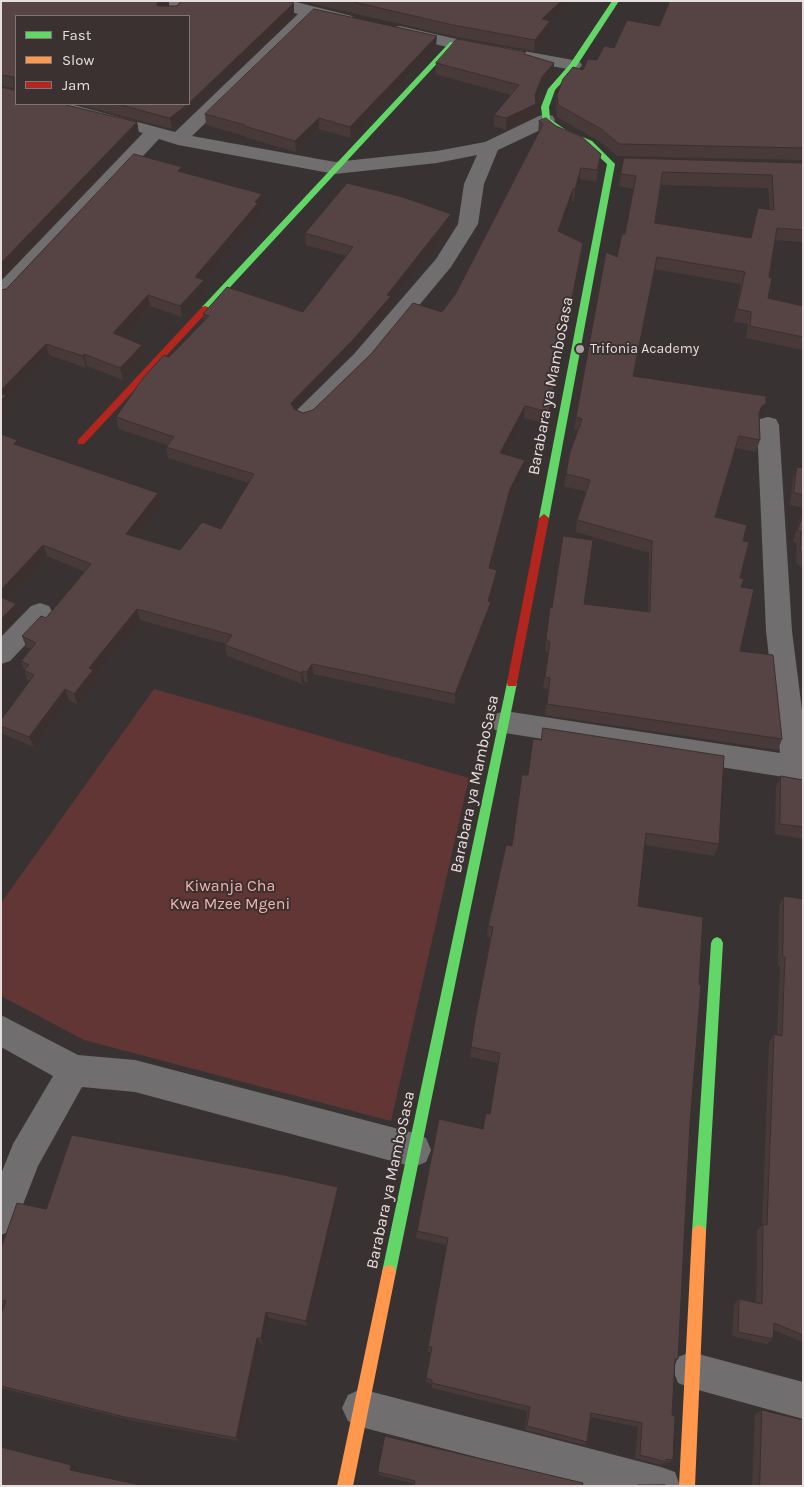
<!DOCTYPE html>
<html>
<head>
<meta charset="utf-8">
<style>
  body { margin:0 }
  #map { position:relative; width:804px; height:1487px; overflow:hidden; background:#383332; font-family:Karla,sans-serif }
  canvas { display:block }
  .frame { position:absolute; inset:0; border:2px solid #e5dfdf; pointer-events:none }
  .legend { position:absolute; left:15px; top:15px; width:175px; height:90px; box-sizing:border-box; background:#3a3130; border:1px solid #7e7776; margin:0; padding:6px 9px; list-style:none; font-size:15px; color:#e5dfdf }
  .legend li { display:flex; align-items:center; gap:10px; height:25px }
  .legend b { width:25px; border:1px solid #7e7776 }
</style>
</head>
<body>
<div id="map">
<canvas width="804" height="1487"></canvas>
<div class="frame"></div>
<ul class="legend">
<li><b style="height:6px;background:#63d668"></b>Fast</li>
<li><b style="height:6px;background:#ff974d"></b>Slow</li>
<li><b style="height:6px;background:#b3261e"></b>Jam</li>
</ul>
</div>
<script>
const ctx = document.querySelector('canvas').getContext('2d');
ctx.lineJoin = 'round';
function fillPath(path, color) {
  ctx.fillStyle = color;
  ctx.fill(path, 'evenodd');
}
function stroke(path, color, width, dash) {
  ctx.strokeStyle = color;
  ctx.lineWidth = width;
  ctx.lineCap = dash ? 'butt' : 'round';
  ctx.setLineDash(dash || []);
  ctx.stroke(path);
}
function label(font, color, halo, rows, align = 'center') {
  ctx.font = font + ' Karla,sans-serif';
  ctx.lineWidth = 4;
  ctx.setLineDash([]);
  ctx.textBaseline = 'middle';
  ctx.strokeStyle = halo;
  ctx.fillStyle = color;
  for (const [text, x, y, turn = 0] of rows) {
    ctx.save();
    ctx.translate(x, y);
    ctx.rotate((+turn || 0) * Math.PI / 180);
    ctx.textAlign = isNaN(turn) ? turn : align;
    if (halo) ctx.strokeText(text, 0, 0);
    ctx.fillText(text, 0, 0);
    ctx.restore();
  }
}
fillPath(new Path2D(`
  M 154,689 L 469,778 L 391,1121 L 84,1040 L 1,996 L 1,903 Z`), '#613635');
fillPath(new Path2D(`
  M 169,1 L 185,1 L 185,7 L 177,16 L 160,16 L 169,6 Z
  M 265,1 L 292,1 L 352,16 L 354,20 L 352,24 L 346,25 L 314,18 L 192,136 L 335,162 L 437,151 L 485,142 L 539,116 L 546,114 L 553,116 L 555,120 L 553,124 L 498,150 L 484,184 L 478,224 L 451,267 L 370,364 L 313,420 L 305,423 L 297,420 L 294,415 L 297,410 L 354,354 L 436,259 L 458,224 L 464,184 L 477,155 L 437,163 L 335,174 L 178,145 L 159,139 L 8,299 L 1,301 L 1,281 L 143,133 L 43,108 L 40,104 L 70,104 L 175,132 L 298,14 L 267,5 Z
  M 400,26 L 452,38 L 573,60 L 579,61 L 582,65 L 579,69 L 573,70 L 452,48 L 394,35 L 391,31 L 394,27 Z
  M 768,417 L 776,419 L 779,425 L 792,631 L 803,718 L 803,780 L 505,733 L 495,730 L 491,722 L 495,714 L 505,711 L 780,753 L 766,631 L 757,425 L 760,419 Z
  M 40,603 L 49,606 L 53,613 L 49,620 L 10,661 L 1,664 L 1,637 L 31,606 Z
  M 1,1015 L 78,1055 L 135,1060 L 414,1133 L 426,1138 L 431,1150 L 426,1162 L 414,1167 L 135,1092 L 82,1087 L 38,1166 L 13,1230 L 1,1235 L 1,1174 L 13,1144 L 53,1076 L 1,1047 Z
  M 691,1352 L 803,1382 L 803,1419 L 691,1388 L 678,1383 L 673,1370 L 678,1357 Z
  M 361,1389 L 661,1467 L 675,1472 L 680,1486 L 587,1486 L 361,1427 L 348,1421 L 342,1408 L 348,1395 Z`), '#706e6e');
fillPath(new Path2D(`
  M 612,1 L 619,1 L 576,67 L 555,90 L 549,107 L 550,119 L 566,130 L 592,141 L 615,164 L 549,518 L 544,522 L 539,518 L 607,164 L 586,145 L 560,134 L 543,122 L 541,107 L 548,89 L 570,64 Z
  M 450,42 L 456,43 L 208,311 L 202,311 L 202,307 Z
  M 512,679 L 516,680 L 517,683 L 396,1272 L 394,1277 L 389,1279 L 384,1277 L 382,1272 L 507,683 L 508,680 Z
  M 717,937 L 721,939 L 723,943 L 706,1232 L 704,1237 L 699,1239 L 694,1237 L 692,1232 L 711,943 L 713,939 Z`), '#63d668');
fillPath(new Path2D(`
  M 699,1225 L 704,1227 L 706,1232 L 695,1486 L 679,1486 L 692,1232 L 694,1227 Z
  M 389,1265 L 394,1267 L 396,1272 L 353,1486 L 337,1486 L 382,1272 L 384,1267 Z`), '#ff974d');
fillPath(new Path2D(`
  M 205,306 L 208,307 L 208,311 L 84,444 L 78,444 L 78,440 L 202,307 Z
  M 544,514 L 549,518 L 517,683 L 516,686 L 508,686 L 507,683 L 539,518 Z`), '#b3261e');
fillPath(new Path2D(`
  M 1,1 L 168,1 L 167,6 L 294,3 L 294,15 L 185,119 L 172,129 L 76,104 L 189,104 L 16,16 L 16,104 L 137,122 L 139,134 L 1,279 L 1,87 L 14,90 L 14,88 L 1,86 Z
  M 301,1 L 572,1 L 550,22 L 549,33 L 534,51 L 452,36 Z
  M 803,1 L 803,160 L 617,156 L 599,141 L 557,117 L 556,107 L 557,95 L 583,70 L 614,48 L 659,26 Z
  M 436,47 L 351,138 L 319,129 L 296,152 L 245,137 L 245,136 L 206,125 L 205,114 Z
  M 526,55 L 554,63 L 553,74 L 541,88 L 536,102 L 535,116 L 506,130 L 494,126 L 494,115 L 511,95 L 435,74 L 436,63 Z
  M 539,121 L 556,126 L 601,154 L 599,166 L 596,182 L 580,179 L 574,201 L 572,201 L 560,232 L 583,243 L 581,254 L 548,424 L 524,418 L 504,454 L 524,471 L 509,500 L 491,569 L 496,581 L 490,601 L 490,612 L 455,704 L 313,674 L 308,683 L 304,681 L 302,684 L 227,656 L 225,645 L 226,644 L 140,620 L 95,676 L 97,681 L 77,704 L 69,700 L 34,747 L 3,734 L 1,731 L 1,720 L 30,681 L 28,681 L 21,661 L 31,649 L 26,647 L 22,636 L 46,618 L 85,572 L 47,556 L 6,600 L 16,604 L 20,615 L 1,634 L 1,434 L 17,440 L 19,446 L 158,493 L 160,505 L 135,537 L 180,550 L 221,529 L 249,483 L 168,458 L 166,447 L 167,445 L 119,429 L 116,417 L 169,357 L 204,321 L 203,314 L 303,312 L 346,256 L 306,245 L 305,233 L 451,214 L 451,226 L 391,302 L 391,308 L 353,353 L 296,410 L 303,413 L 313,410 L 442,312 L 456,293 L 538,133 Z
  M 624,158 L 803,163 L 803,242 L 775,240 L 769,277 L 768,298 L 803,306 L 803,350 L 746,338 L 748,324 L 734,322 L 741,284 L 654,269 L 633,376 L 762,417 L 759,418 L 760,440 L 756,452 L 735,448 L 715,517 L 743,541 L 740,578 L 741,587 L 740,651 L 782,739 L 778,750 L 545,715 L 548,689 L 543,688 L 548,653 L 545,650 L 550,607 L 584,604 L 648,612 L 649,553 L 576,532 L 577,520 L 586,492 L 564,486 L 566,474 L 578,430 L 574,430 L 576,417 L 617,257 L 625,234 L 634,189 L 619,186 ZM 661,185 L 768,188 L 770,210 L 758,208 L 751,238 L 655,223 Z
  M 183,172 L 263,206 L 259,210 L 259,215 L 204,280 L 206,292 L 182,317 L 150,306 L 122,337 L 142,345 L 145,357 L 123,380 L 87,366 L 86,368 L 49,355 L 7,399 L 10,407 L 1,417 L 6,289 Z
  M 797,467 L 803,468 L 803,508 L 790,505 L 793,479 Z
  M 803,508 L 803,569 L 796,563 L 797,543 L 793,542 Z
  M 522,775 L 719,844 L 714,856 L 644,845 L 638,906 L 690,1124 L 678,1359 L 675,1362 L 672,1415 L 673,1460 L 667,1463 L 665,1463 L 661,1465 L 635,1458 L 638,1427 L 590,1417 L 587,1442 L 584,1445 L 525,1430 L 527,1411 L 432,1388 L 432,1384 L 426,1382 L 431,1352 L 428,1352 L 428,1347 L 447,1245 L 416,1238 L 417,1231 L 483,1129 L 490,1114 L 498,1063 L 470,1057 L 475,1020 L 490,938 L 487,937 L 488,926 L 512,846 Z
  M 781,776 L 803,780 L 803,839 L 775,834 L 776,787 Z
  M 784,896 L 803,899 L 803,1342 L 773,1330 L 773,1339 L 767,1344 L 732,1336 L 734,1304 L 739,1299 L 756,1303 L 757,1230 L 762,1226 L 769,1043 L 774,1034 L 777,1035 L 780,966 L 778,966 L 779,906 Z
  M 339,1195 L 308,1326 L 269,1318 L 263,1344 L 260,1343 L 239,1441 L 130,1420 L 1,1388 L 1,1314 L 5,1305 L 1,1305 L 1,1248 L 46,1209 Z
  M 762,1410 L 803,1486 L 752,1486 L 755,1414 Z
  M 378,1472 L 583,1483 L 415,1484 L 379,1475 Z`), '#493a3a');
fillPath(new Path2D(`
  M 159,1 L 168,1 L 167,5 L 159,15 L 157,3 Z
  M 561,1 L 572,1 L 550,22 L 549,33 L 534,51 L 535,40 L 542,19 Z
  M 294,3 L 294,15 L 185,119 L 172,129 L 170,118 L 189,104 Z
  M 437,36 L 436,47 L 351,138 L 350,127 Z
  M 554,63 L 553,74 L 541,88 L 535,105 L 536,104 L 535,116 L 506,130 L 506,118 L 535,95 L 542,77 Z
  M 319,118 L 319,129 L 296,152 L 295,141 Z
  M 137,122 L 139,134 L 1,279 L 1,263 Z
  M 182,167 L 184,178 L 178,171 Z
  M 581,168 L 580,179 L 574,201 L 575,189 Z
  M 573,189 L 572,201 L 556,243 L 558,231 Z
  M 262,194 L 263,206 L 259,210 L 259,215 L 204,280 L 206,292 L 182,317 L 180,306 L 195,277 Z
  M 451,214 L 451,226 L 391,302 L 391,308 L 353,353 L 292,414 L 291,403 L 387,295 Z
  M 583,243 L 581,254 L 548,424 L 549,412 Z
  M 148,295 L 150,306 L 116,344 L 113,333 Z
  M 46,344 L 49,355 L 7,399 L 10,407 L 1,417 L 1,390 Z
  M 142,345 L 145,357 L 123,380 L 120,368 Z
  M 84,354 L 87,366 L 86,368 L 83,356 Z
  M 766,404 L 762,417 L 758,418 L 759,413 L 762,406 Z
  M 525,406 L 524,418 L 499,464 L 500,453 Z
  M 17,440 L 21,451 L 14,444 Z
  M 525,460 L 524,471 L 509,500 L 488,579 L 489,568 L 510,489 Z
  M 158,493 L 160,505 L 129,545 L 126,534 Z
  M 43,545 L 47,556 L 1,605 L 1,590 Z
  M 497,570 L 496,581 L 489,606 L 491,602 L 490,612 L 455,704 L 455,694 L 488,601 Z
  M 16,604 L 20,615 L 1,634 L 1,619 Z
  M 137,609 L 140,620 L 95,676 L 97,681 L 77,704 L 74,694 L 89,668 Z
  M 312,664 L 313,674 L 308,683 L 307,672 Z
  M 302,671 L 304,681 L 302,684 L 301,673 Z
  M 65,689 L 69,700 L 34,747 L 29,737 Z
  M 338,1187 L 339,1195 L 308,1326 L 306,1321 Z
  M 266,1312 L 269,1318 L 263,1344 L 261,1338 Z
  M 257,1338 L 260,1343 L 239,1441 L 236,1438 Z
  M 71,1465 L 78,1467 L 76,1472 L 70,1470 Z`), '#3c302f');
const building = new Path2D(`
  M 1,1 L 159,1 L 157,3 L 157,6 L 177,6 L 181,1 L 286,1 L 294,3 L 189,103 L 189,16 L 16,16 L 16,104 L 62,104 L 137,122 L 1,263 L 1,87 L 14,90 L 14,77 L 1,75 Z
  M 350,1 L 561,1 L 542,19 L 550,21 L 535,40 L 453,25 Z
  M 670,1 L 803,1 L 803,148 L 619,144 L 601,129 L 558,105 L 557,95 L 563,79 L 573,67 L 583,70 L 588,59 L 597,60 L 604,46 L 614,48 L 627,20 L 659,26 Z
  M 314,9 L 437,36 L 350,127 L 319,118 L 295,141 L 244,126 L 245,125 L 205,114 Z
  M 457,39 L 526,52 L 524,54 L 554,63 L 542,77 L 535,95 L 536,104 L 506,118 L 494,115 L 519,85 L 436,63 Z
  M 118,104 L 188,104 L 170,118 Z
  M 546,118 L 556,126 L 582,137 L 601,154 L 597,170 L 581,168 L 575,189 L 573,189 L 558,231 L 583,243 L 549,412 L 525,406 L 500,453 L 525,460 L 510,489 L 489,568 L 497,570 L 488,601 L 491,602 L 455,694 L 312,664 L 307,672 L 302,671 L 301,673 L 225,645 L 232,635 L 137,609 L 89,668 L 93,670 L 74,694 L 65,689 L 29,737 L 1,726 L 1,720 L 34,675 L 24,670 L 29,665 L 21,661 L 36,643 L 22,636 L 41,616 L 46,618 L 91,564 L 43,545 L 1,590 L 1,434 L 17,440 L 14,444 L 158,493 L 126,534 L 180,550 L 202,522 L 221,529 L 254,474 L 166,447 L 174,437 L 116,417 L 143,378 L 164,355 L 169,357 L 209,316 L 203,314 L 227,287 L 303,312 L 353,247 L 305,233 L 347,183 L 403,197 L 451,214 L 387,295 L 391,296 L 352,341 L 291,403 L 294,409 L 303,413 L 313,410 L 371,354 L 413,303 L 442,312 L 456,293 L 543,124 L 539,121 Z
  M 134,154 L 182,167 L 178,171 L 262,194 L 255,202 L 258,203 L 195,277 L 204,280 L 180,306 L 148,295 L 113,333 L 142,345 L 120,368 L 84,354 L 83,356 L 46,344 L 1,390 L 1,290 L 6,289 Z
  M 624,158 L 803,163 L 803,230 L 777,228 L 769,277 L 772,278 L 768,298 L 803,306 L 803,337 L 750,326 L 751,312 L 737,309 L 745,272 L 657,257 L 633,376 L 766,396 L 766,404 L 762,406 L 759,413 L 760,440 L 739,436 L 715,517 L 747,525 L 743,541 L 749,542 L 740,578 L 744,579 L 741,587 L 754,589 L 740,651 L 773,655 L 782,739 L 547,704 L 550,678 L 545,677 L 550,642 L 546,639 L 550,607 L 552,608 L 563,536 L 593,540 L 584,604 L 650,612 L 652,541 L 577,520 L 590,480 L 566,474 L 570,452 L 582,419 L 576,417 L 606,252 L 617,257 L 622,234 L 625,234 L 636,176 L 621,174 ZM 663,172 L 772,175 L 774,210 L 758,208 L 751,238 L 655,223 Z
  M 1,394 L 6,395 L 1,401 Z
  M 797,467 L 803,468 L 803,495 L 794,493 Z
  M 803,512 L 803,553 L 800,551 L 801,531 L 798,531 Z
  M 1,597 L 16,604 L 1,619 Z
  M 543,728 L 724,756 L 719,844 L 646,833 L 638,906 L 703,917 L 699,985 L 701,985 L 690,1124 L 678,1359 L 675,1359 L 672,1415 L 675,1416 L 673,1460 L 666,1459 L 666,1462 L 640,1455 L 642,1423 L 591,1413 L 587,1442 L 527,1426 L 530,1407 L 432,1383 L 432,1380 L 426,1378 L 432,1347 L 428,1347 L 448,1238 L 417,1231 L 439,1119 L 483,1129 L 486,1113 L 490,1114 L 500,1053 L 471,1047 L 475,1020 L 493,927 L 488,926 L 506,845 L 512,846 L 522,775 L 528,775 L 533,739 L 541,740 Z
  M 781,776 L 803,780 L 803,827 L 780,824 Z
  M 784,896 L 803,899 L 803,1335 L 774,1323 L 773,1339 L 738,1332 L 739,1299 L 762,1304 L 763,1224 L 767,1225 L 774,1034 L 782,1036 L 785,957 L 783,957 Z
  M 72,1135 L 284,1175 L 338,1187 L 306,1321 L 266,1312 L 261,1338 L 257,1338 L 236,1438 L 125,1417 L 1,1386 L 1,1314 L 6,1301 L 1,1300 L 1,1248 L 17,1203 L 46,1209 Z
  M 762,1410 L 803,1420 L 803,1486 L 763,1486 L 760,1485 Z
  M 385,1436 L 583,1483 L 582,1486 L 414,1486 L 415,1481 L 378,1472 Z
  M 1,1447 L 71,1465 L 70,1470 L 145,1486 L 1,1486 Z
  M 638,1485 L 665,1485 L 638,1486 Z`);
fillPath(building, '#554443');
stroke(building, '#3c302f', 1);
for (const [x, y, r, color] of [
  [580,349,5,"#a8a3a2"]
]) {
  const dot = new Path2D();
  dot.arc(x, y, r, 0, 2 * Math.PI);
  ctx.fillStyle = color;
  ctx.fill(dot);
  stroke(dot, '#3a3130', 2);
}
label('14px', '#e5dfdf', '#3a3130', [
  ["Trifonia Academy",590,349]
], 'left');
label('16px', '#e5dfdf', '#3a3130', [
  ["Barabara ya MamboSasa",551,386,-79],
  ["Barabara ya MamboSasa",475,784,-78],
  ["Barabara ya MamboSasa",391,1180,-78]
]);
label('16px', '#f6b3ad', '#3a3130', [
  ["Kiwanja Cha",230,886],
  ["Kwa Mzee Mgeni",230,904]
]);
</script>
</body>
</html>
